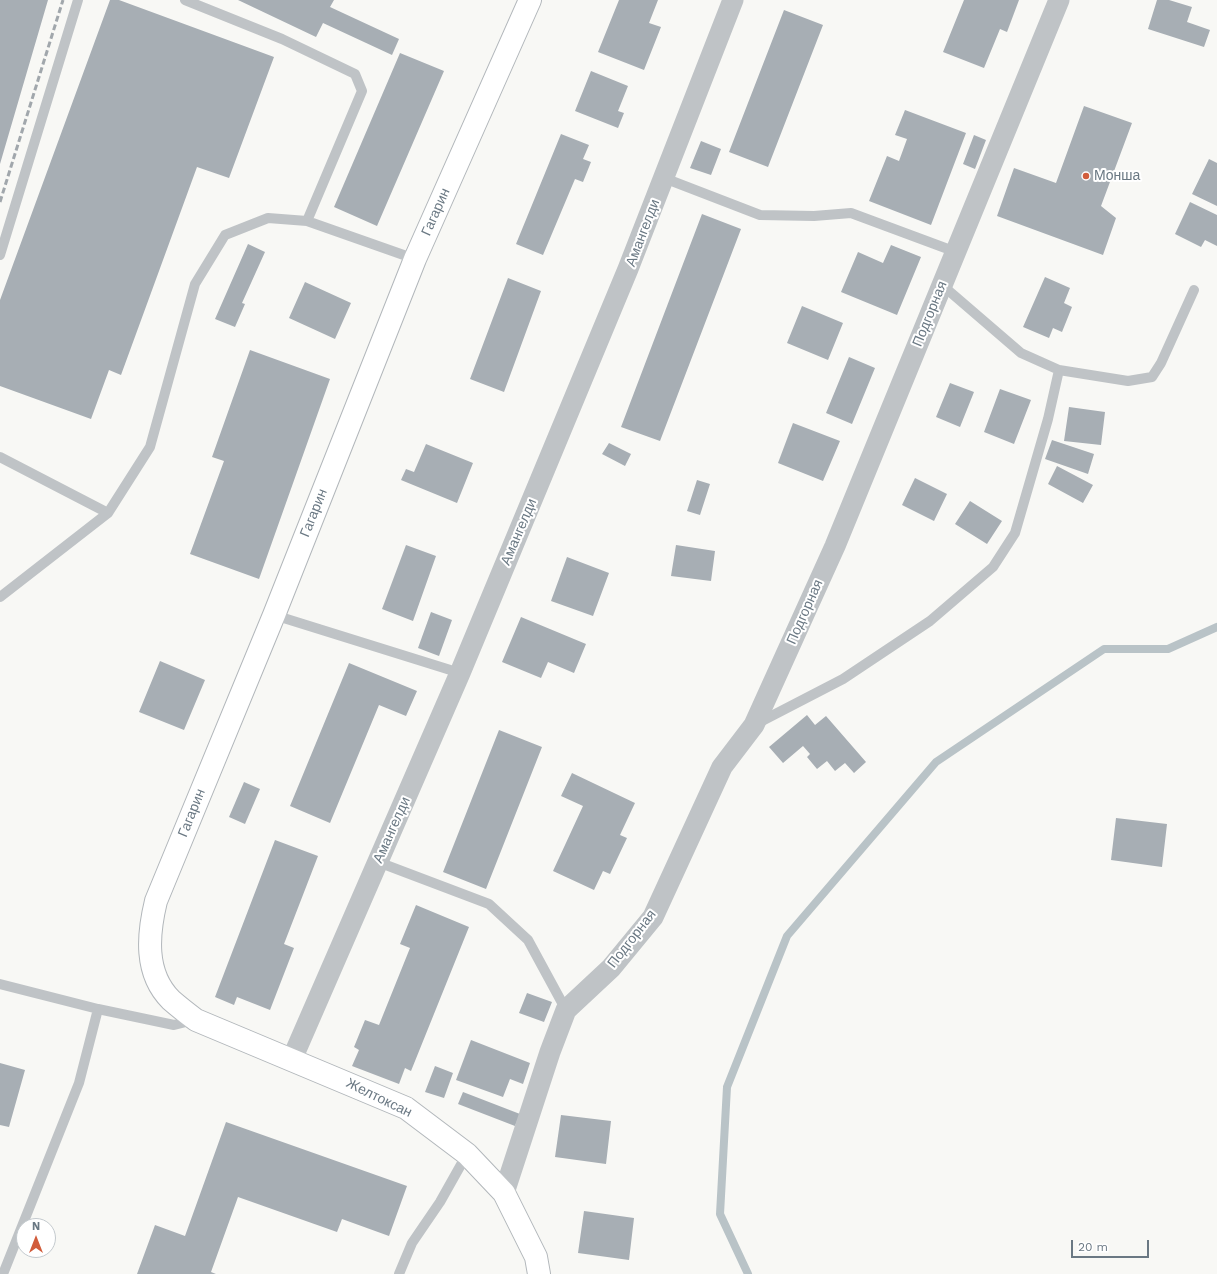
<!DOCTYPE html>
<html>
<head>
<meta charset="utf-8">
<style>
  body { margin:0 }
  #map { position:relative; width:1217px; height:1274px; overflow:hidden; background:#f8f8f5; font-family:"Work Sans",sans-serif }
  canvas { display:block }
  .north { position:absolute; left:16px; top:1218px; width:40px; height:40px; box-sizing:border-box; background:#fff; border:1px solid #c3c9cd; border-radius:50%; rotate:0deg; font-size:11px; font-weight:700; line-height:16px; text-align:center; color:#6a7883 }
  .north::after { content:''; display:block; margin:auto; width:14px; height:18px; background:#d15c3b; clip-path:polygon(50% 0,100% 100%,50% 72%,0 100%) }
  .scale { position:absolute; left:1071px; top:1240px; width:78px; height:18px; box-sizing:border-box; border:2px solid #6a7883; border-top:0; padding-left:5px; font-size:12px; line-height:14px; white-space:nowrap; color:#6a7883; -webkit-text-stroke:3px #fff; paint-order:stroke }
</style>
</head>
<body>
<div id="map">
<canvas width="1217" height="1274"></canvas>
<div class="north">N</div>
<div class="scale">20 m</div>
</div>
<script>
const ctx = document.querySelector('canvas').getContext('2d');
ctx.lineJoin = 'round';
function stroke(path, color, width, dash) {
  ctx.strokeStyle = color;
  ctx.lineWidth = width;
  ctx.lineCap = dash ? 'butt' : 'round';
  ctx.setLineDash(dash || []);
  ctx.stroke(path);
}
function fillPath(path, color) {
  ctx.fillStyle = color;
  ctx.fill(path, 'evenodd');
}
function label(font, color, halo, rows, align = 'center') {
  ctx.font = font + ' "Work Sans",sans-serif';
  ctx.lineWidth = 4;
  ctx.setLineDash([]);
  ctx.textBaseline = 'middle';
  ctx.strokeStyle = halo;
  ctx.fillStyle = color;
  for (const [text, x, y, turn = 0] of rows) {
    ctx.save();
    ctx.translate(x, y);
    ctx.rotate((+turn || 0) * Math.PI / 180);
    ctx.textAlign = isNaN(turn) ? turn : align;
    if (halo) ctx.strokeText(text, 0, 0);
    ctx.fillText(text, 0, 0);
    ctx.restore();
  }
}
stroke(new Path2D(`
  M 748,1274 L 720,1214 L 727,1087 L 787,936 L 936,762 L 1104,649 L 1168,649 L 1217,627`), '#b9c3c7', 8);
fillPath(new Path2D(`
  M 0,0 L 48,0 L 0,164 Z
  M 110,0 L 119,0 L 274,57 L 229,178 L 197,167 L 121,375 L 109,370 L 91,419 L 0,386 L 0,300 Z
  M 238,0 L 334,0 L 330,7 L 399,39 L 392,55 L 323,23 L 316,37 Z
  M 619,0 L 658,0 L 649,23 L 661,27 L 644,70 L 598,52 Z
  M 964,0 L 1019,0 L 1007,32 L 1000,29 L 984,68 L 943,52 Z
  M 1157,0 L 1169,0 L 1192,7 L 1187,22 L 1210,30 L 1204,47 L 1148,29 Z
  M 784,10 L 823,25 L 768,167 L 729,152 Z
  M 400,53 L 444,71 L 377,226 L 334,207 Z
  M 591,71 L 628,86 L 618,111 L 624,113 L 618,128 L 575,111 Z
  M 1084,106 L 1132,123 L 1101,206 L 1116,218 L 1103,255 L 997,216 L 1014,168 L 1056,183 Z
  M 905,110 L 966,133 L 931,225 L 869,201 L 887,156 L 899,161 L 907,139 L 895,135 Z
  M 561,134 L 589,145 L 583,159 L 591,162 L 583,182 L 575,179 L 543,255 L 516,244 Z
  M 974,135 L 986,140 L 975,169 L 963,164 Z
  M 701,141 L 721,149 L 711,175 L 690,168 Z
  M 1209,159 L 1217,163 L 1217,206 L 1192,194 Z
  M 1190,202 L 1217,215 L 1217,246 L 1205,240 L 1201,247 L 1175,234 Z
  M 702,214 L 741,229 L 660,441 L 621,427 Z
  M 248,244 L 265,252 L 242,303 L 245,304 L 235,327 L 215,319 Z
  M 891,245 L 921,257 L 897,315 L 841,292 L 858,252 L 883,263 Z
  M 1045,277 L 1070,288 L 1064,303 L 1072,307 L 1062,332 L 1053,328 L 1049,338 L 1023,327 Z
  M 508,278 L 541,291 L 504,392 L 470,379 Z
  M 305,282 L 351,303 L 335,339 L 289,318 Z
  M 802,306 L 843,323 L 828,360 L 787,343 Z
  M 250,350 L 330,379 L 259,579 L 190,554 L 224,461 L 212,457 Z
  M 849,357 L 875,368 L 852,424 L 826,413 Z
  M 950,383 L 974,392 L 960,427 L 936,417 Z
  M 1000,389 L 1031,400 L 1014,444 L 984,432 Z
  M 1069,407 L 1105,412 L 1101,445 L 1064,441 Z
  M 793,423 L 840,441 L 823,481 L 778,463 Z
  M 1052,440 L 1094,454 L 1088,474 L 1045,459 Z
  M 609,443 L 631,454 L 625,466 L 602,454 Z
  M 426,444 L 473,463 L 457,503 L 401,480 L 406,469 L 414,472 Z
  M 1057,466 L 1093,485 L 1083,503 L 1048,484 Z
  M 915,478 L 947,494 L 934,521 L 902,505 Z
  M 697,480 L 710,484 L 700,515 L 687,511 Z
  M 970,501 L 1002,521 L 987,544 L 955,524 Z
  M 406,545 L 436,556 L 413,621 L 382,609 Z
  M 676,545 L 715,551 L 711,581 L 671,576 Z
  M 567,557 L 609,573 L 593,616 L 551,601 Z
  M 431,612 L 452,620 L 439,656 L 418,648 Z
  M 521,617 L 586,644 L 574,673 L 548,662 L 541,678 L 502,662 Z
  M 160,661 L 205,680 L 184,730 L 139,712 Z
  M 349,663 L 417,691 L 406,716 L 379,705 L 330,823 L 290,806 Z
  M 807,715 L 815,725 L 826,716 L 866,762 L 854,773 L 845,763 L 835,771 L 827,761 L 817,769 L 807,757 L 810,754 L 803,746 L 783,763 L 769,747 Z
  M 499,730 L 542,747 L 486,889 L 443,872 Z
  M 572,773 L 635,803 L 620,835 L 627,838 L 610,874 L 603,871 L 594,890 L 553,871 L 583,806 L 561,796 Z
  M 244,782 L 260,789 L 245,824 L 229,817 Z
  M 1116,818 L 1167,824 L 1162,867 L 1111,860 Z
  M 275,840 L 318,856 L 284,944 L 294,948 L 270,1010 L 237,997 L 234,1005 L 215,997 Z
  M 416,905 L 469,927 L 411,1071 L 405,1068 L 399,1084 L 352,1066 L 359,1050 L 354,1047 L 365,1020 L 379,1025 L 410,948 L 400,944 Z
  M 527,993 L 552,1002 L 544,1022 L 519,1013 Z
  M 471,1040 L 530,1063 L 523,1084 L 510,1079 L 503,1097 L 456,1080 Z
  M 0,1063 L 25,1070 L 9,1127 L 0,1125 Z
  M 435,1066 L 453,1073 L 444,1098 L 425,1092 Z
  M 463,1092 L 520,1114 L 515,1126 L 458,1104 Z
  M 561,1115 L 611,1121 L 606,1164 L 555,1157 Z
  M 226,1122 L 407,1186 L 389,1236 L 342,1219 L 337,1232 L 238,1197 L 211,1272 L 216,1274 L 137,1274 L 155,1225 L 185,1236 Z
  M 584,1211 L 634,1218 L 629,1260 L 578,1253 Z`), '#a7aeb4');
const secondary = new Path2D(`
  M 530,0 L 415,259 L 274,615 L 156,901 C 148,934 144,973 171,1000 C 179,1007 188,1014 196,1020 L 406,1108 L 467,1154 L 504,1193 L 536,1257 L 539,1274`);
stroke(secondary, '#b2b7bb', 24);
stroke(new Path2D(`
  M 185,0 L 282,39 L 355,74 L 362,91 L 307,221
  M 664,178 L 760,215 L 814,216 L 851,213 L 956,252
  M 0,255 L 78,0
  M 942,285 L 1021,353 L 1059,370 L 1128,381 L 1152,377 L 1161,363 L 1194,290
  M 0,457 L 108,513
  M 0,597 L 108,513 L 150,447 L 195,284 L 225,235 L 268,218 L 307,221 L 415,259
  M 274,615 L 460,673
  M 758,723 L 843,679 L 930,621 L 993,567 L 1015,533 L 1048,419 L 1059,370
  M 378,862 L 489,904 L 528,940 L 566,1010
  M 0,984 L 98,1009
  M 3,1274 L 79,1083 L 98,1009 L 174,1025 L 194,1020
  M 399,1274 L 412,1243 L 440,1202 L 467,1154`), '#bfc3c6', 10);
stroke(new Path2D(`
  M 292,1059 L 460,673 L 628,269 L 733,0
  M 504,1193 L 550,1052 L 566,1010 L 611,968 L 653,917 L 722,767 L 754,725 L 835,546 L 1059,0`), '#bfc3c6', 21);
stroke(secondary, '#fff', 22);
stroke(new Path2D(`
  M 0,202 L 63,0`), '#a1a7ac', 3, [6, 3]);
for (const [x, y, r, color] of [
  [1086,176,4,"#d15c3b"]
]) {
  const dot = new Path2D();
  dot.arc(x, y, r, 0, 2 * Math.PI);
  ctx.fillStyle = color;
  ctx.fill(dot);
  stroke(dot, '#fff', 1.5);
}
label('14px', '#6a7883', '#fff', [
  ["Монша",1094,176]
], 'left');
label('14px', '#6a7883', '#fff', [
  ["Гагарин",436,212,-66],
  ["Амангелди",643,233,-69],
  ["Подгорная",930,314,-68],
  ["Гагарин",314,513,-68],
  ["Амангелди",519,532,-67],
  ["Подгорная",805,612,-66],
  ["Гагарин",192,813,-68],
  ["Амангелди",392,830,-66],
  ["Подгорная",632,939,-52],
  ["Желтоксан",379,1098,26]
]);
</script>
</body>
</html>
